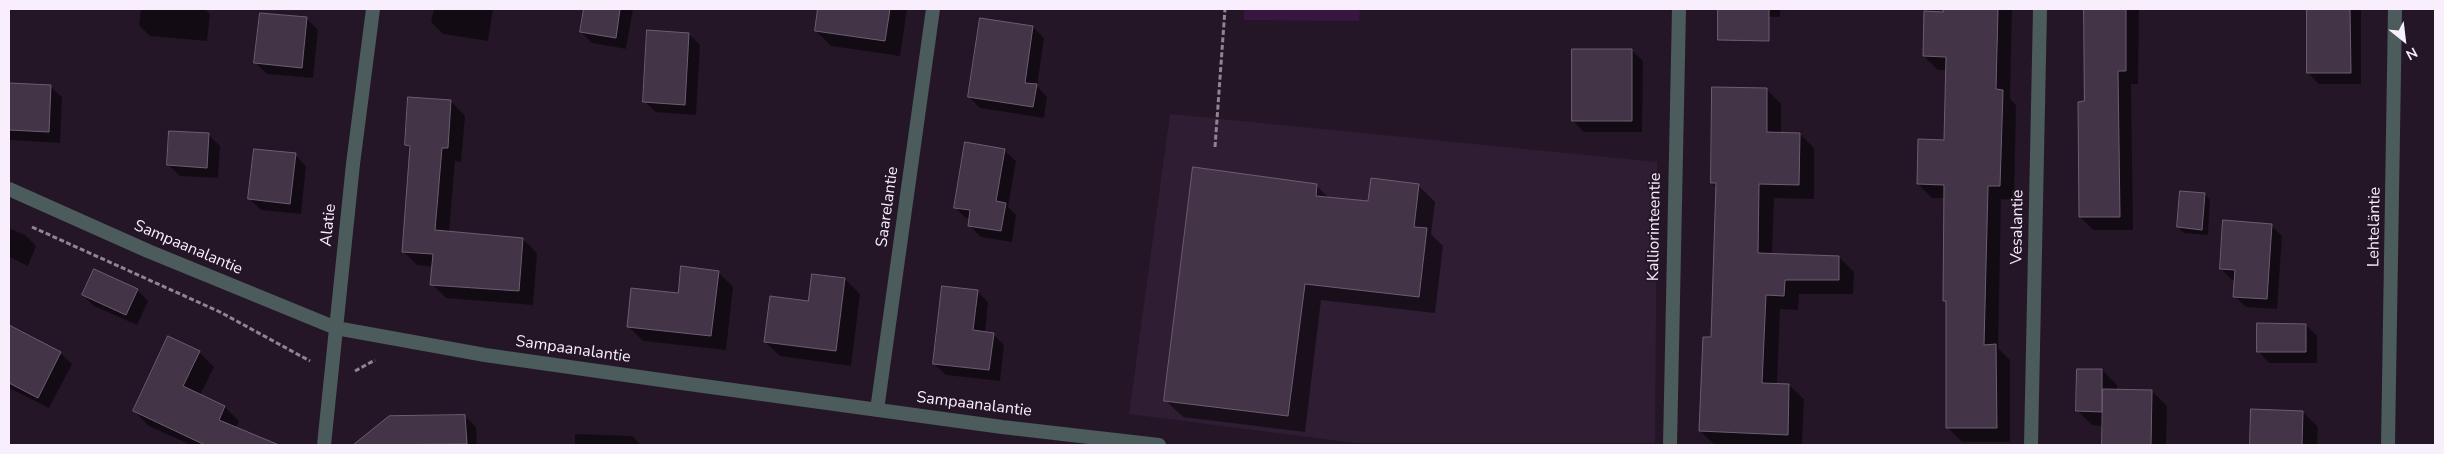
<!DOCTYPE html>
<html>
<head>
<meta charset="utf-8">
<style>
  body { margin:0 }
  #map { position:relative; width:2444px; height:454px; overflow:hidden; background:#241627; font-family:"Nunito Sans",sans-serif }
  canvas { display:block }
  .frame { position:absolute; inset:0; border:10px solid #f9effc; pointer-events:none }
  .north { position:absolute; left:2379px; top:15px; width:50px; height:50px; -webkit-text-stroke:4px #241627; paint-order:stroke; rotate:151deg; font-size:14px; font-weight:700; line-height:20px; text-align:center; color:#f9effc }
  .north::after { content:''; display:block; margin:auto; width:18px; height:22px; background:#f9effc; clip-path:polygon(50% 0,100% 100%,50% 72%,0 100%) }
</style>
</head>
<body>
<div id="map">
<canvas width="2444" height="454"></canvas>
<div class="frame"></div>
<div class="north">N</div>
</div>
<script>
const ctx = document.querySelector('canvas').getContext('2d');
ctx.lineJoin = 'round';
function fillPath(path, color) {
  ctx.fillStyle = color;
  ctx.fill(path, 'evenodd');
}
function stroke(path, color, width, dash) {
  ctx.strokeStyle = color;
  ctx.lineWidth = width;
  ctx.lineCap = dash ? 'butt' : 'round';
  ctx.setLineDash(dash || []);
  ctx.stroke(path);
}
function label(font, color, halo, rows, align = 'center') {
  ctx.font = font + ' "Nunito Sans",sans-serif';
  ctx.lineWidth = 4;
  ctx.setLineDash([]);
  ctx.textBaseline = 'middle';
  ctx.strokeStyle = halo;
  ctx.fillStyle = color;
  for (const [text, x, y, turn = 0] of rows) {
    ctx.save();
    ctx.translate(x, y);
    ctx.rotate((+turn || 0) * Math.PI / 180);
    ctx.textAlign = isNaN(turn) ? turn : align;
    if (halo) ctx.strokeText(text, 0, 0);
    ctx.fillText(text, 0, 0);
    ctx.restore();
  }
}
fillPath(new Path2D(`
  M 1170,114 L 1657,162 L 1655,443 L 1355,443 L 1129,414 Z`), '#2f1d34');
fillPath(new Path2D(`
  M 1244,9 L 1360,9 L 1359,21 L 1244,20 Z`), '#37173f');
fillPath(new Path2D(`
  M 141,9 L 205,9 L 210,14 L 207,41 L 150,36 L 139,25 Z
  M 434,9 L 493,9 L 488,41 L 443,34 L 431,22 Z
  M 585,9 L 633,9 L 626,49 L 592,43 L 581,32 Z
  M 820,9 L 907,9 L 900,56 L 831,46 L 816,31 Z
  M 1723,9 L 1780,9 L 1780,17 L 1730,16 Z
  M 1944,9 L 2012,9 L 2010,99 L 2016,105 L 2014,200 L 2001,199 L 1998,348 L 2010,360 L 2010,442 L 1962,442 L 1948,428 L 1948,304 L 1944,301 L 1945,198 L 1932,198 L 1918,184 L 1945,142 L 1947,70 L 1938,70 L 1924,56 Z
  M 2085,9 L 2139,9 L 2138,84 L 2131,84 L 2133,230 L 2093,230 L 2080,217 L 2085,103 Z
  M 2308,9 L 2361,9 L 2361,84 L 2319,84 L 2308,73 Z
  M 306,18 L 318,30 L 313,78 L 267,74 L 256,63 Z
  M 1033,27 L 1044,38 L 1037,86 L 1047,97 L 1044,118 L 980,108 L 969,97 Z
  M 689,34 L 700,45 L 696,115 L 656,112 L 644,101 Z
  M 1632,50 L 1643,61 L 1642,132 L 1584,132 L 1573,121 Z
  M 9,84 L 50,86 L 62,97 L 60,143 L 9,140 Z
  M 1766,89 L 1781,104 L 1781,133 L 1800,134 L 1814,148 L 1814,199 L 1774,198 L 1772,255 L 1839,257 L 1854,272 L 1853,294 L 1799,294 L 1798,310 L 1780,309 L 1777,384 L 1789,385 L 1804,399 L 1802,445 L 1715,445 L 1700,431 L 1712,338 L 1717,188 L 1712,183 Z
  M 451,101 L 465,116 L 461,162 L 455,161 L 449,233 L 523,239 L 537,253 L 533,305 L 446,298 L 432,284 L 433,267 L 417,265 L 403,251 L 411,150 L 406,145 Z
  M 208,134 L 220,146 L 218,178 L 180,176 L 168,165 Z
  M 1004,150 L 1016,161 L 1008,207 L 1016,215 L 1012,242 L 981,237 L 969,225 L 970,219 L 966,218 L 955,207 Z
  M 295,155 L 306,166 L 301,214 L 261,210 L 250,199 Z
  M 1316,185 L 1330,199 L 1369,203 L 1418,185 L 1435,202 L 1431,234 L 1443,246 L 1435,313 L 1321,300 L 1305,432 L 1183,417 L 1166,401 Z
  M 2205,194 L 2210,200 L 2208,235 L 2184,233 L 2178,227 Z
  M 2271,225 L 2282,236 L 2277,309 L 2246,307 L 2234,296 L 2235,280 L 2232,280 L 2221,269 Z
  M 9,228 L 25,235 L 36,246 L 28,266 L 9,257 Z
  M 2434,246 L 2435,246 L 2435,430 L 2434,429 Z
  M 718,272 L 733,287 L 726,350 L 643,341 L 628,326 Z
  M 845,279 L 860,294 L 851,366 L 780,356 L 765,342 L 809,302 Z
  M 137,290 L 148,301 L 137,325 L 94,306 L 83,295 Z
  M 977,291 L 988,302 L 985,333 L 993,334 L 1004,345 L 1000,381 L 946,375 L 934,364 Z
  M 2306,325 L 2317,336 L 2317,363 L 2269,363 L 2258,351 Z
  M 13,328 L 60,353 L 72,364 L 49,408 L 9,388 L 9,336 Z
  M 169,338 L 199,352 L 214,367 L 200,395 L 225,407 L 239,421 L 236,428 L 265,441 L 270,445 L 191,445 L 149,426 L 134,411 Z
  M 2102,370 L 2117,385 L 2117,391 L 2152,391 L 2167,406 L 2166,445 L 2103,445 L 2103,426 L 2092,425 L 2077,410 Z
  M 2252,411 L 2303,412 L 2318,427 L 2317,445 L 2251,445 Z
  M 465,416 L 476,427 L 477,445 L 355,445 L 390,417 Z
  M 575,434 L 632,436 L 641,445 L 575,445 Z`), '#0007');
const building = new Path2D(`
  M 584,9 L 620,9 L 616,38 L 580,32 Z
  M 818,9 L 890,9 L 885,41 L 815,31 Z
  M 1718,9 L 1769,9 L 1769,41 L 1718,40 Z
  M 1943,9 L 1998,9 L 1996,89 L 2003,90 L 2000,186 L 1988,186 L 1984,345 L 1996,344 L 1997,428 L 1946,428 L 1946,301 L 1943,301 L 1944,185 L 1917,184 L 1918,139 L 1944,140 L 1946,57 L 1923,56 L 1924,11 L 1943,12 Z
  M 2084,9 L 2126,9 L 2126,71 L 2118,71 L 2120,217 L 2079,217 L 2078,102 L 2084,101 Z
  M 2307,9 L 2350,9 L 2351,73 L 2307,73 Z
  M 260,13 L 307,17 L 302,68 L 254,63 Z
  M 980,18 L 1033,26 L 1025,83 L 1037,84 L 1033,107 L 968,97 Z
  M 647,30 L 689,33 L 685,105 L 643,102 Z
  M 1572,49 L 1632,49 L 1632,121 L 1572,121 Z
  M 9,83 L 51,85 L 49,132 L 9,130 Z
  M 1712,87 L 1767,88 L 1767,132 L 1800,133 L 1799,185 L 1759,184 L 1758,253 L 1839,256 L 1839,280 L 1785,280 L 1784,296 L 1766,295 L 1762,383 L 1789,384 L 1788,435 L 1699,431 L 1703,337 L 1711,337 L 1716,183 L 1711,183 Z
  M 408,97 L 451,100 L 448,148 L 442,148 L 435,230 L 523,238 L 519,291 L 430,285 L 433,254 L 402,252 L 410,146 L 405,145 Z
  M 169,131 L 209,133 L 207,168 L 167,165 Z
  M 965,142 L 1005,149 L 996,201 L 1006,203 L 1001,231 L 968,226 L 970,210 L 954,208 Z
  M 254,149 L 296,153 L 290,204 L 248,199 Z
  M 1193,167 L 1317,184 L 1316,196 L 1368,201 L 1371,178 L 1419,184 L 1414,227 L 1427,228 L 1419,297 L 1305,284 L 1288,416 L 1164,401 Z
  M 2180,191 L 2205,193 L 2202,230 L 2177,227 Z
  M 2223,220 L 2272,224 L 2267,299 L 2233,297 L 2235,270 L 2220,269 Z
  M 681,266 L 719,271 L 711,336 L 627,327 L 631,288 L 678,293 Z
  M 94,269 L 138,289 L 126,315 L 82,295 Z
  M 812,274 L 845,278 L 836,351 L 764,342 L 770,296 L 808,301 Z
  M 942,286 L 978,290 L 973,330 L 994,333 L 989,370 L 933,364 Z
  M 2257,323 L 2306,324 L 2306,352 L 2257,352 Z
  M 9,325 L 61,352 L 38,398 L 9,383 Z
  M 168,336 L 200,351 L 183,386 L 225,406 L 219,420 L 279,445 L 205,445 L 133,411 Z
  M 2077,369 L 2102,369 L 2102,412 L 2076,411 Z
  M 2103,389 L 2152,390 L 2151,445 L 2102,445 Z
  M 2251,409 L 2303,411 L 2302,445 L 2250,445 Z
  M 465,415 L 467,444 L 353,445 L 389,416 Z`);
fillPath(building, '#443448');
stroke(building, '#6d5d72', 1);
stroke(new Path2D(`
  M 1215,147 L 1225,9
  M 32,227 L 220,312 L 310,361
  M 355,371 L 375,360`), '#908493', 3, [5, 2.5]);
stroke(new Path2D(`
  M 9,189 L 148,251 L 336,328 L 485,355 L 689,384 L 1002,427 L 1159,445
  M 877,410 L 933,9
  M 324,445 L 353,164 L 373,9
  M 1670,445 L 1679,9
  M 2031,445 L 2040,9
  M 2388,445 L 2395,9`), '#4c5b5b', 14);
label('16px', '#f9effc', '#241627', [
  ["Saarelantie",888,207,-82],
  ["Alatie",329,225,-84],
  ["Kalliorinteentie",1655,227,-89],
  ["Vesalantie",2018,227,-89],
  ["Lehteläntie",2375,227,-89],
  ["Sampaanalantie",188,248,23],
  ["Sampaanalantie",573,350,8],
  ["Sampaanalantie",974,405,7]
]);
</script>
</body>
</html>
